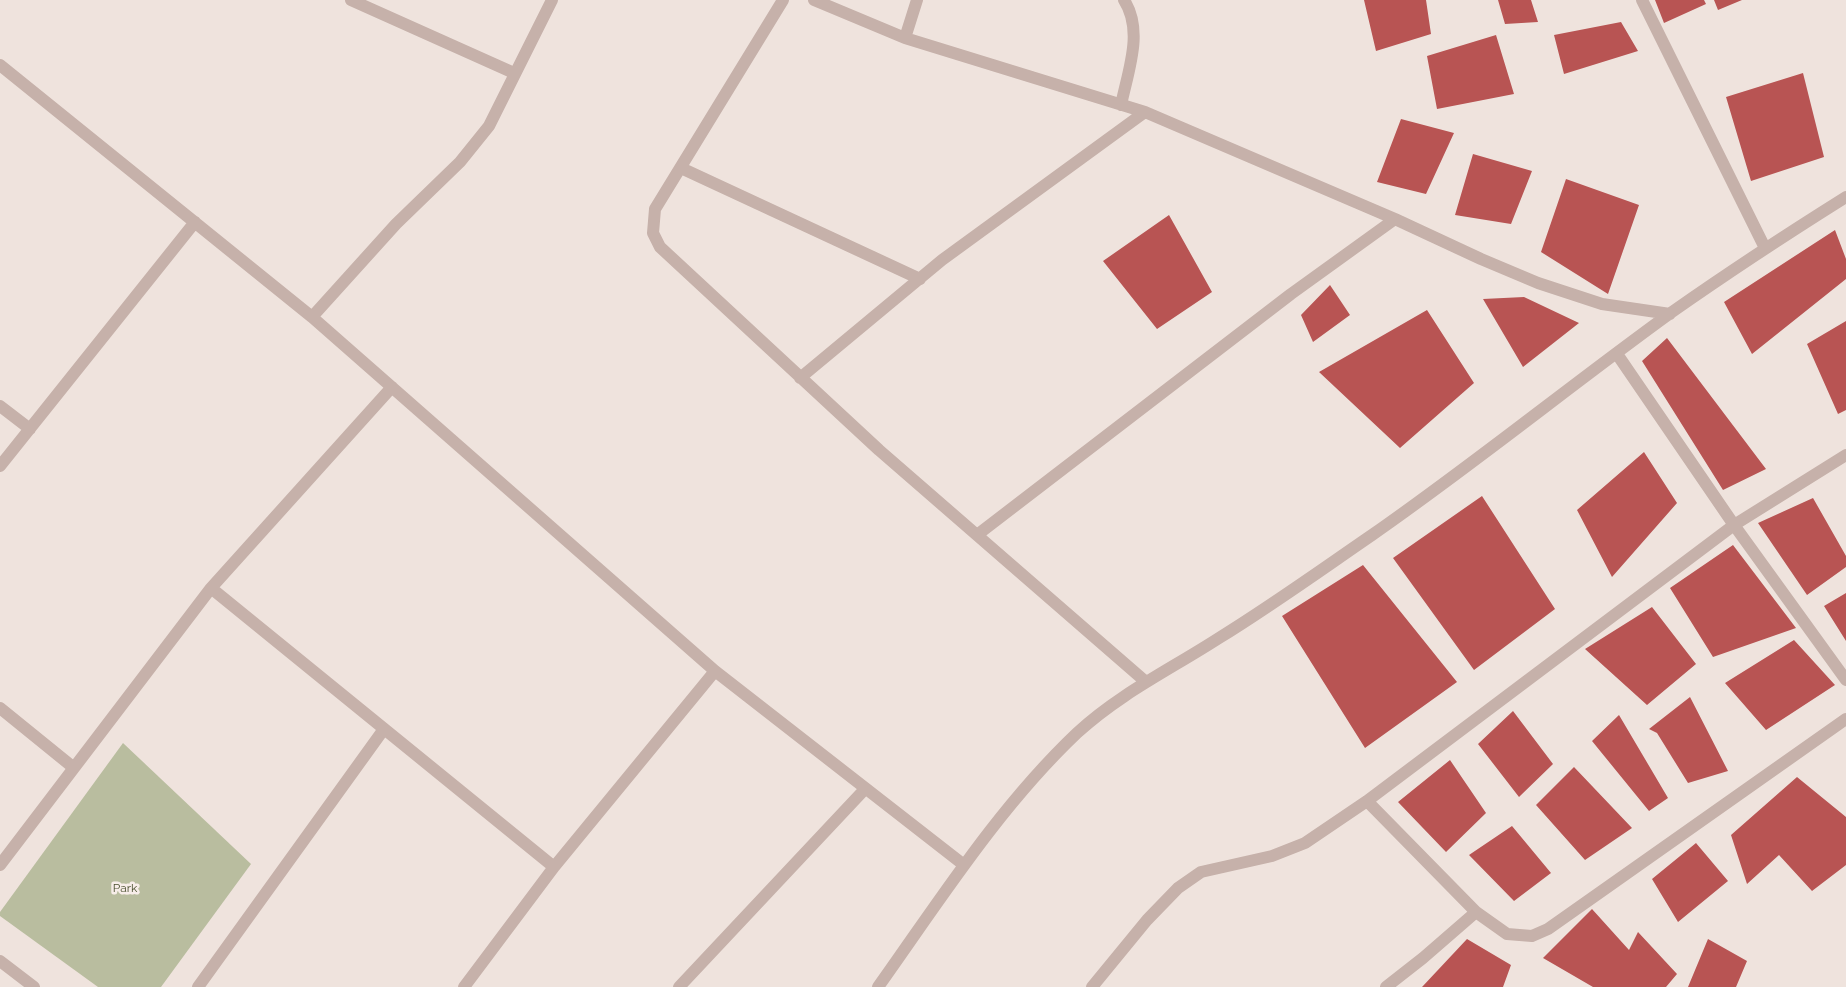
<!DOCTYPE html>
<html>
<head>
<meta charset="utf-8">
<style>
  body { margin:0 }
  canvas { display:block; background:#efe3dd }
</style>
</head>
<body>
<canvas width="1846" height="987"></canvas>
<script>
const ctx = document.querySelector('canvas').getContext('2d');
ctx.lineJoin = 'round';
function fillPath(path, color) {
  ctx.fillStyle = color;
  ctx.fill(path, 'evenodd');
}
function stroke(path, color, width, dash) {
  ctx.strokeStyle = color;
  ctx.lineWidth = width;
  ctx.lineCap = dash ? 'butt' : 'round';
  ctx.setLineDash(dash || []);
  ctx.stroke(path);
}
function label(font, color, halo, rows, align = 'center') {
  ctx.font = font + ' Raleway,sans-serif';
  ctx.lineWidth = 5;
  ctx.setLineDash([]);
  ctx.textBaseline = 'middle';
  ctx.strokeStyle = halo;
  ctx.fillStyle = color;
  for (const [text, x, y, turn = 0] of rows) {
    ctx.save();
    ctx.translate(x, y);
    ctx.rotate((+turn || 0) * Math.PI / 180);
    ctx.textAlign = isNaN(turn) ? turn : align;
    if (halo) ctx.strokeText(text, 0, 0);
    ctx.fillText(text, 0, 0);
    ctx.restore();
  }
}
fillPath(new Path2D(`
  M 123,743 L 251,864 L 161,987 L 98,987 L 0,916 L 0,912 Z`), '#b9bd9f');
fillPath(new Path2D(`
  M 1364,0 L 1426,0 L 1431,34 L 1376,51 Z
  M 1498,0 L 1531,0 L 1538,22 L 1505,24 Z
  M 1655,0 L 1704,0 L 1706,4 L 1664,23 Z
  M 1714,0 L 1742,0 L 1718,10 Z
  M 1621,22 L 1638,51 L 1564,74 L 1554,35 Z
  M 1496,35 L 1514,94 L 1437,109 L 1427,56 Z
  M 1803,73 L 1824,157 L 1751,181 L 1726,97 Z
  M 1401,119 L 1454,133 L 1426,194 L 1377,182 Z
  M 1473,154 L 1532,171 L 1511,224 L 1455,215 Z
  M 1566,179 L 1639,205 L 1608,294 L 1541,252 Z
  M 1169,215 L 1212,292 L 1157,329 L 1103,261 Z
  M 1835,230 L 1846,259 L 1846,279 L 1752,354 L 1724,302 Z
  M 1330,285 L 1350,315 L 1313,342 L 1301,315 Z
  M 1524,297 L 1579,323 L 1523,367 L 1483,299 Z
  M 1427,310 L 1474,383 L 1400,448 L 1319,372 Z
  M 1846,321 L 1846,410 L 1838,414 L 1807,344 Z
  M 1667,338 L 1766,469 L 1723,490 L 1642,361 Z
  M 1644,452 L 1677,503 L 1612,577 L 1577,510 Z
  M 1482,496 L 1555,609 L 1474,670 L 1393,558 Z
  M 1813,498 L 1846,556 L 1846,567 L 1807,595 L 1758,523 Z
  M 1733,545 L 1796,628 L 1713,657 L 1670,588 Z
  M 1363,565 L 1457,682 L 1365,748 L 1282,616 Z
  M 1846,593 L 1846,641 L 1824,606 Z
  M 1652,607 L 1696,664 L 1647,705 L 1585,649 Z
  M 1794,640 L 1835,685 L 1766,730 L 1725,683 Z
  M 1690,697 L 1728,771 L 1688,783 L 1657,733 L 1649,729 Z
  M 1513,711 L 1553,764 L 1519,797 L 1478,744 Z
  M 1619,715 L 1668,798 L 1649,811 L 1592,741 Z
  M 1450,760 L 1486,813 L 1446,852 L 1398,802 Z
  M 1574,767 L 1632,828 L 1585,860 L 1536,805 Z
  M 1797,777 L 1846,817 L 1846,865 L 1812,891 L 1779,855 L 1747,884 L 1731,835 Z
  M 1512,826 L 1551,873 L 1514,901 L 1469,855 Z
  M 1696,843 L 1728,881 L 1678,922 L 1652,879 Z
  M 1592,909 L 1629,950 L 1638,932 L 1677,974 L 1666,987 L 1593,987 L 1543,958 Z
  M 1467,939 L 1511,965 L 1503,987 L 1422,987 Z
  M 1708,939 L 1747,961 L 1736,987 L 1688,987 Z`), '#b85453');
stroke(new Path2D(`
  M 351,0 L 514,73
  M 783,0 L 655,209 L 653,233 L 660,247 L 879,450 L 1146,682
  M 814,0 L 905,38 L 1145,112 L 1395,219 L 1481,259 L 1538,283 L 1602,304 L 1670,314
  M 1642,0 L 1765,248
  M 905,38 L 917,0
  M 0,65 L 312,317 L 715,671 L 964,865
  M 1121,105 C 1128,71 1144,31 1124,0
  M 681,168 L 920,279
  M 312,317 L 396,224 L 460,162 L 489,126 L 552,0
  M 1617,354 L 1734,525 L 1846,680
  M 800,378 L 942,260 L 1145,112
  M 0,406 L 30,429
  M 0,466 L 195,222
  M 977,535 L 1291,294 L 1395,219
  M 211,588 L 554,867 L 715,671
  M 0,708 L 74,768
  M 1367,801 L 1476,912 L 1507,934 L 1532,936 L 1548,929 L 1846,719
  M 0,865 L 211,588 L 392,387
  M 0,961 L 34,987
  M 198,987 L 384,729
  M 464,987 L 554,867
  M 679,987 L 865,789
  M 878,987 C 940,900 999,807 1077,733 C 1119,694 1171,669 1219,638 C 1271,606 1321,570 1372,535 C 1474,464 1571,385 1672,312 C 1729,272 1787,234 1846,197
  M 1092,987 L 1147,920 L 1178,888 L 1201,872 L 1272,856 L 1305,843 L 1367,801 L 1734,525 L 1846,455
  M 1386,987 L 1423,958 L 1476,912`), '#c6b1aa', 12);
label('12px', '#4b5030', '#f7ede9', [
  ["Park",125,888]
]);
</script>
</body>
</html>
